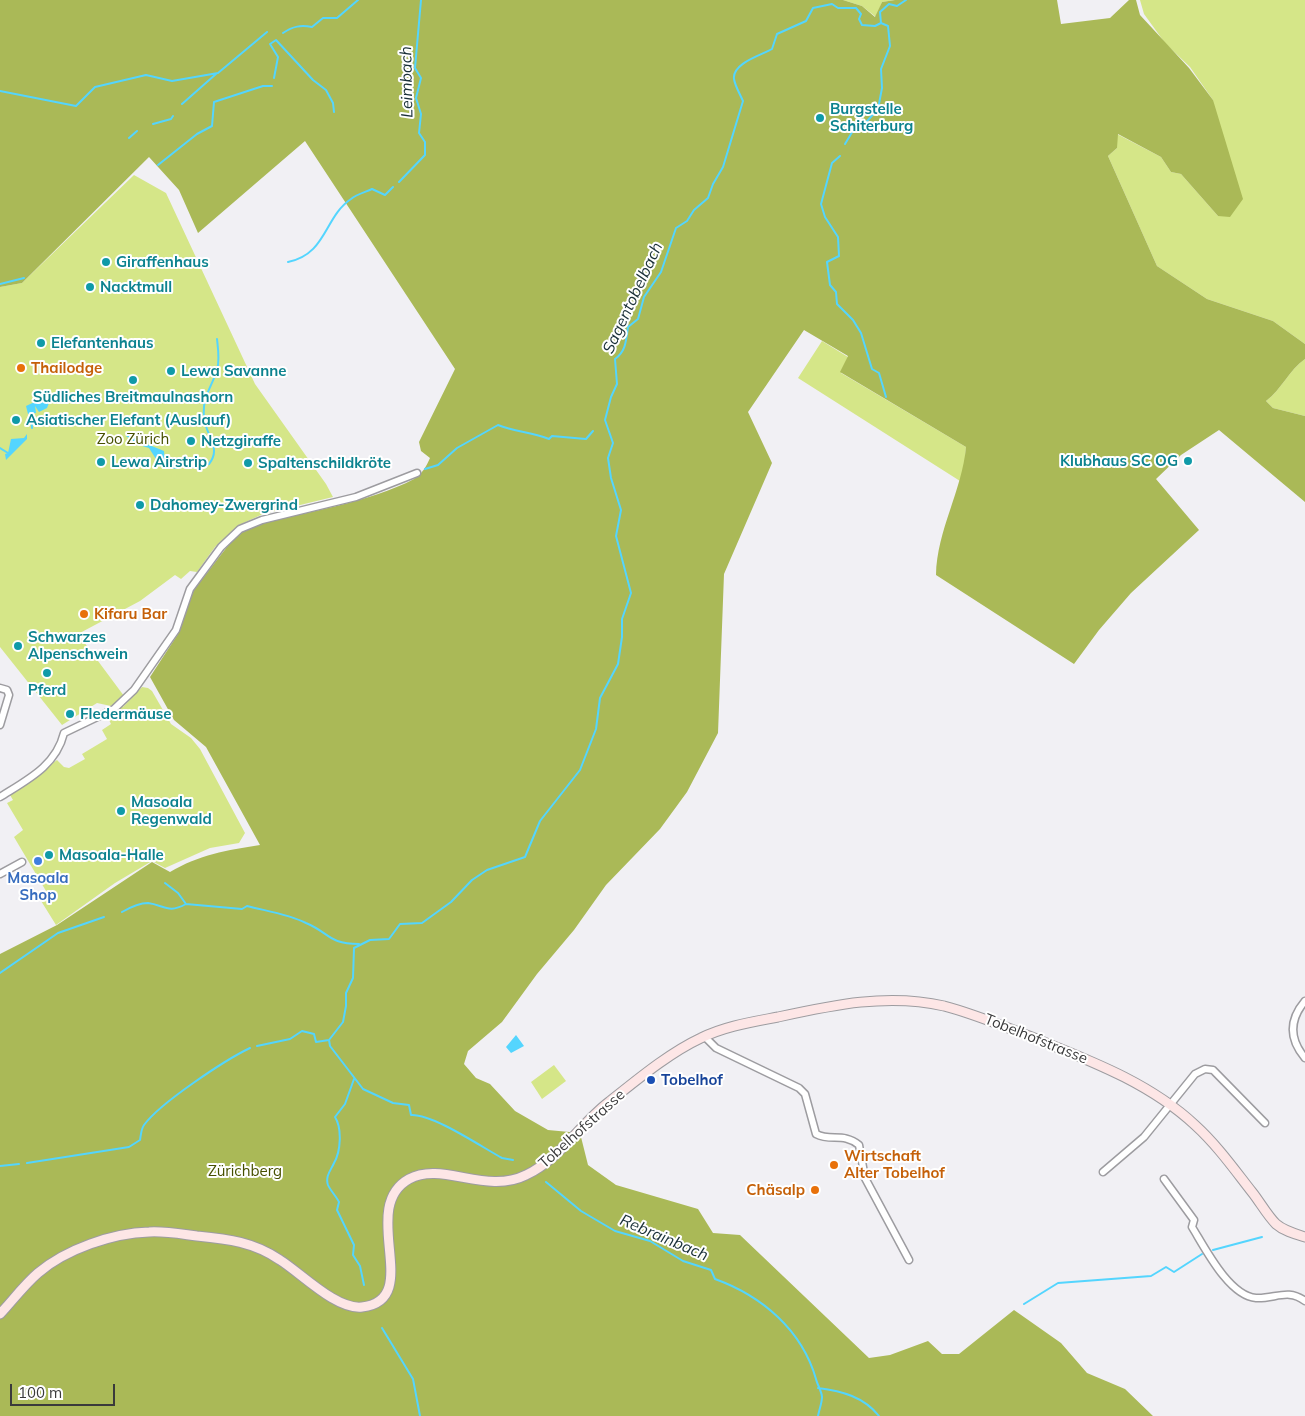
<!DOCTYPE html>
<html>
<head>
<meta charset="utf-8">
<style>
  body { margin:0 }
  #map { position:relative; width:1305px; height:1416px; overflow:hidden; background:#f1f0f4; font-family:Mulish,sans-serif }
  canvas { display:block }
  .scale { position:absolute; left:10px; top:1384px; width:105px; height:22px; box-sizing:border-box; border:2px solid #3a3a3b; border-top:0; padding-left:6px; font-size:15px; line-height:18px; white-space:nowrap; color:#3a3a3b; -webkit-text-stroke:4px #fff; paint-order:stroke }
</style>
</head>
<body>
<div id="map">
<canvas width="1305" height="1416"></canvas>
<div class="scale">100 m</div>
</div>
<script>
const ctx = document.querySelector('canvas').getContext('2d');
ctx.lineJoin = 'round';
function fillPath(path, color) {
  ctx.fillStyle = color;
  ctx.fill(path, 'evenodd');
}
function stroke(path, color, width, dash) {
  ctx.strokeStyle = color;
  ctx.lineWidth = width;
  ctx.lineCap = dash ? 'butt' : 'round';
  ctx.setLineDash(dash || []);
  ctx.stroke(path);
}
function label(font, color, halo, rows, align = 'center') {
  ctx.font = font + ' Mulish,sans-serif';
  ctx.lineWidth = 4;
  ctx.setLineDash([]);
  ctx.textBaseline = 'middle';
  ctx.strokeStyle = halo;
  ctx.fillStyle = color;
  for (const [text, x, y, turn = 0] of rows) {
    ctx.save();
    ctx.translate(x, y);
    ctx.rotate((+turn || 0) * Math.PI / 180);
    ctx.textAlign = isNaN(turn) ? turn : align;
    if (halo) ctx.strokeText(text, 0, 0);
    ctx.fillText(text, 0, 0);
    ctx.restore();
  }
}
fillPath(new Path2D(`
  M 843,0 L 895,0 L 882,2 L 876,17 L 862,6 Z
  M 1140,0 L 1305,0 L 1305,344 L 1273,321 L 1207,299 L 1157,266 L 1108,156 L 1117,148 L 1117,134 L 1161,157 L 1171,172 L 1181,174 L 1218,216 L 1213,100 L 1190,67 L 1165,43 L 1144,14 Z
  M 134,175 L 166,193 L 255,384 L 326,484 L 333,497 L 263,514 L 239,525 L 215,547 L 197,572 L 190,571 L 181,579 L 175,575 L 140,601 L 78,634 L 124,696 L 119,701 L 123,707 L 142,687 L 148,688 L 152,691 L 171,724 L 191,738 L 200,749 L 245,833 L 239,843 L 210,848 L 165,868 L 152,861 L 115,883 L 56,925 L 38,896 L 46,891 L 14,837 L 23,830 L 7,803 L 13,800 L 10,795 L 57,760 L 64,767 L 69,768 L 85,759 L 82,754 L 107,739 L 102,730 L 111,724 L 107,716 L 117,711 L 114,704 L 111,706 L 97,703 L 62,725 L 0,647 L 0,287 L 22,283 Z
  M 822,341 L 848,357 L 841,373 L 966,447 L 964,470 L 960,481 L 798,378 Z
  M 1305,359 L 1305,416 L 1273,408 L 1266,401 C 1282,389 1289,370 1305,359 Z
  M 554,1065 L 566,1081 L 542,1099 L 531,1082 Z`), '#d5e688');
fillPath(new Path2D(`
  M 0,0 L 843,0 L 862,6 L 875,17 L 882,2 L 895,0 L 1057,0 L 1061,24 L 1110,18 L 1129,0 L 1136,0 L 1140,15 L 1189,68 L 1213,100 L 1243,199 L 1230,217 L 1218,216 L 1181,174 L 1171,172 L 1161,157 L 1118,134 L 1117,148 L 1108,156 L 1157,266 L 1207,299 L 1273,321 L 1305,344 L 1305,359 C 1289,370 1282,389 1266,401 L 1273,408 L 1305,416 L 1305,502 L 1219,430 L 1181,455 L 1156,479 L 1199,530 L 1131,593 L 1099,630 L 1074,664 L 936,575 C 937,530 962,491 966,447 L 840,372 L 848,356 L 804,330 L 748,412 L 772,463 L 724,574 L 718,733 L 687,792 L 660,829 L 606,885 L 574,930 L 537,974 L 502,1022 L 468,1051 L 464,1064 L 476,1078 L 490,1084 L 515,1111 L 548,1130 L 580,1133 L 588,1165 L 616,1185 L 698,1209 L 713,1233 L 740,1235 L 869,1358 L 890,1355 L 928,1341 L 942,1354 L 959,1354 L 1014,1310 L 1061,1343 L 1087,1373 L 1125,1389 L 1153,1416 L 0,1416 L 0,954 L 57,925 L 152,862 L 170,872 C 199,855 227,850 260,845 L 206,747 L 174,720 L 150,677 L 178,634 L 193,591 L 230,543 L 242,532 L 254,525 C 301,513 371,502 414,479 C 422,474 426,467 430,458 L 421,451 L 419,442 L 455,369 L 305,141 L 198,233 L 179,190 L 149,157 L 22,283 L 0,287 Z`), '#aab957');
fillPath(new Path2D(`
  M 45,397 L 49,403 L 47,408 L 39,412 L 35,406 L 36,413 L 28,414 L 26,406 Z
  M 127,432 L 134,435 L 137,440 L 164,451 L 165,462 L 182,465 L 177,469 L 161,467 L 149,448 L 139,445 L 126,436 Z
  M 27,434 L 27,439 L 6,460 L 5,454 L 8,453 L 11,439 L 24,438 Z
  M 516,1035 L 524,1046 L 511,1053 L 506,1047 Z`), '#54d5fe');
stroke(new Path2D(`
  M 283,33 C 293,26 301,25 312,27 L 323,18 L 337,18 L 358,0
  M 274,78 L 278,57 L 270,44 L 276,40 L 313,80 L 326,90 L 333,103 L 334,112
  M 0,91 L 76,106 L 95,87 L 146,75 L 172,81 L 218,73 L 267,32
  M 182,104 L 216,74
  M 153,124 L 171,119 L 173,116
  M 129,138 L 137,131
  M 845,144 L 854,129 L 859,130 L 878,109 L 882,88 L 881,69 L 890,46 L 888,26 L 881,23
  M 840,156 L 832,163 L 821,204 L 825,217 L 838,237 L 839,256 L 827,262 L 830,285 L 836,292 L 837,304 L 853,320 L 861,333 L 872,369 L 879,373 L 886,397
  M 158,165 L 197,134 L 212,126 L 214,102 L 263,86 L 272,86
  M 399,182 L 425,155 L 425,142 L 419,133 L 421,114 L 416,98 L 421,78 L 415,68 L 421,0
  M 288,262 C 327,254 324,217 351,199 C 357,194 366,192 372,189 L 385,195 L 393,187
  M 0,284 L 24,278
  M 31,414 L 32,428
  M 0,448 L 8,453
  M 193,467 L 209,464 C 222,448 206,436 204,418 C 202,396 211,389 217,370 C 220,360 218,349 217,339
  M 425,469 L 438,465 L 457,448 L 498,425 C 515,432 532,432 549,439 L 552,436 L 586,439 L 593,431
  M 165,883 L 178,893 L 186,904
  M 122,912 C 129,908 140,903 148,903 C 164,905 168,914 186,904 L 242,909 L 247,906 C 266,911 288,914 306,923 C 330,933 328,944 359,944
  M 0,973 L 58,933 L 104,917
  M 257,1046 L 290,1039 L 302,1031 L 314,1034 L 316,1042 L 329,1040
  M 354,1079 L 345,1104 L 335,1117 C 342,1128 341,1151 334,1163 C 331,1170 325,1176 328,1185 C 330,1190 336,1196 339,1202 L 337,1210 L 354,1245 L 353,1255 L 360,1266 L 364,1285
  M 513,1160 L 502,1158 C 480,1146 433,1114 411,1115 L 409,1105 L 393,1103 L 363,1089 L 330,1046 L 329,1040 L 343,1022 L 346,1006 L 346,993 L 353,978 L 354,948 L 370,940 L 389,939 L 400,924 L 422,923 L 451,902 L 472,880 L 487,870 L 525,857 L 540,821 L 580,770 L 596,729 L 600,698 L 618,664 L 622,637 L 622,619 L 631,593 L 616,536 L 621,510 L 611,478 L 608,458 L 613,443 L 605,420 L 611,397 L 617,384 L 615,359 C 626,351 626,341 628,327 L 638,319 L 644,297 L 661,272 L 676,228 L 687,221 L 694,210 L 708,198 L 713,184 L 723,167 L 743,101 C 740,94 735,86 734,79 C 732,63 762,55 772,49 L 777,34 L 806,21 L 813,8 L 832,4 L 838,8 L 856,8 L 861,14 L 859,19 L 862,25 L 875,26 L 881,23 L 880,12 L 889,4 L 897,6 L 906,0
  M 27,1163 L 129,1147 L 140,1140 C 141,1135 141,1129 144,1125 C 160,1103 225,1060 250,1048
  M 0,1166 L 19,1164
  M 546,1182 L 581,1211 L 615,1231 L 650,1241 L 683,1261 L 711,1270 L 715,1279 C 762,1296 802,1330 816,1379 C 817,1384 822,1392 822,1397 C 822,1403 819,1410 818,1416
  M 1213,1250 L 1262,1237
  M 1024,1304 L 1058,1283 L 1151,1276 L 1166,1267 L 1174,1272 L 1202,1254
  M 382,1328 L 413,1379 L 420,1416
  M 818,1388 C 842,1391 864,1397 879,1416`), '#54d5fe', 2);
const street = new Path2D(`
  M 0,688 L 7,690 L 9,695 L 0,725
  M 0,797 C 27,780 56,766 64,733 L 114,709 L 134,690 L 176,630 L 190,589 L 221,547 L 240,529 L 262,520 L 356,497 L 417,473
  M 0,874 L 22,862
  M 1305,1001 C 1289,1020 1289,1039 1305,1058
  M 704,1036 L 716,1048 L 799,1088 L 805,1094 L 816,1134 C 831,1142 843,1132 859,1145 L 865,1178 L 909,1260
  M 1103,1172 L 1144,1137 L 1195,1074 L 1205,1069 L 1213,1070 L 1265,1123
  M 1164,1179 L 1194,1220 L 1192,1227 C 1205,1248 1229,1296 1256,1298 C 1275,1299 1288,1288 1305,1301`);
const secondary = new Path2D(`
  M 0,1314 C 13,1300 24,1285 38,1273 C 66,1249 113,1233 149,1232 C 165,1231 181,1234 197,1236 C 228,1239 254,1242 280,1260 C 301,1273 336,1310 362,1307 C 425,1300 357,1208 409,1179 C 442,1161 486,1195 526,1175 C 560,1159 580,1124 609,1102 C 638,1079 669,1053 701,1038 C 725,1026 752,1022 778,1017 C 833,1005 888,993 944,1006 C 975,1014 1005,1027 1034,1038 C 1091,1061 1150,1083 1195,1125 C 1217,1145 1234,1169 1252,1192 C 1260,1202 1267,1215 1276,1224 C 1284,1231 1295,1234 1305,1237`);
stroke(street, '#9d9ca0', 9);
stroke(secondary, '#9d9ca0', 11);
stroke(street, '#fff', 6);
stroke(secondary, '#fde6e6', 9);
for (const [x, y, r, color] of [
  [820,118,5,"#0f9aa8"],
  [106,262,5,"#0f9aa8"],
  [90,287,5,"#0f9aa8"],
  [41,343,5,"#0f9aa8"],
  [21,368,5,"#e8710a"],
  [171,371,5,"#0f9aa8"],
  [133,380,5,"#0f9aa8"],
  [16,420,5,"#0f9aa8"],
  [191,441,5,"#0f9aa8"],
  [1188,461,5,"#0f9aa8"],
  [101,462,5,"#0f9aa8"],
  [248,463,5,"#0f9aa8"],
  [140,505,5,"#0f9aa8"],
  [84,614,5,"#e8710a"],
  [18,646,5,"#0f9aa8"],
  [47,673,5,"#0f9aa8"],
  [70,714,5,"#0f9aa8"],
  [121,811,5,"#0f9aa8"],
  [49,855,5,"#0f9aa8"],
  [38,861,5,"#3f7fe0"],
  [651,1080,5,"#1a4fb4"],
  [834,1165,5,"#e8710a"],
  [815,1190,5,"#e8710a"]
]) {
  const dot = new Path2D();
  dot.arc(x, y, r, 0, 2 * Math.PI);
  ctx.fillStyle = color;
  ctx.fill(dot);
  stroke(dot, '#fff', 2);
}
label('bold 15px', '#0d838f', '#fff', [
  ["Burgstelle",830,109],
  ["Schiterburg",830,126],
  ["Giraffenhaus",116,262],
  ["Nacktmull",100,287],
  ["Elefantenhaus",51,343],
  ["Lewa Savanne",181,371],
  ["Südliches Breitmaulnashorn",133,397,"center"],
  ["Asiatischer Elefant (Auslauf)",26,420],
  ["Netzgiraffe",201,441],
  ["Klubhaus SC OG",1178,461,"right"],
  ["Lewa Airstrip",111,462],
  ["Spaltenschildkröte",258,463],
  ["Dahomey-Zwergrind",150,505],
  ["Schwarzes",28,637],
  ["Alpenschwein",28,654],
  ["Pferd",47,690,"center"],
  ["Fledermäuse",80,714],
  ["Masoala",131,802],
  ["Regenwald",131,819],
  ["Masoala-Halle",59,855]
], 'left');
label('bold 15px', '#c56008', '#fff', [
  ["Thailodge",31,368],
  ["Kifaru Bar",94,614],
  ["Wirtschaft",844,1156],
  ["Alter Tobelhof",844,1173],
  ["Chäsalp",805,1190,"right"]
], 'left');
label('15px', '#475001', '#fff', [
  ["Zoo Zürich",133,439],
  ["Zürichberg",245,1171]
]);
label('bold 15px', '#366cbe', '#fff', [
  ["Masoala",38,878],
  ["Shop",38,895]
]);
label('15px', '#3a3a3b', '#fff', [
  ["Tobelhofstrasse",1036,1039,22],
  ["Tobelhofstrasse",582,1129,-42]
]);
label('bold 15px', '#164399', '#fff', [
  ["Tobelhof",661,1080]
], 'left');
label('italic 16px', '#1a3038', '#fff', [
  ["Leimbach",407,82,-91],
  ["Sagentobelbach",633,298,-65],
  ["Rebrainbach",664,1238,23]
]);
</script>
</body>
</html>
